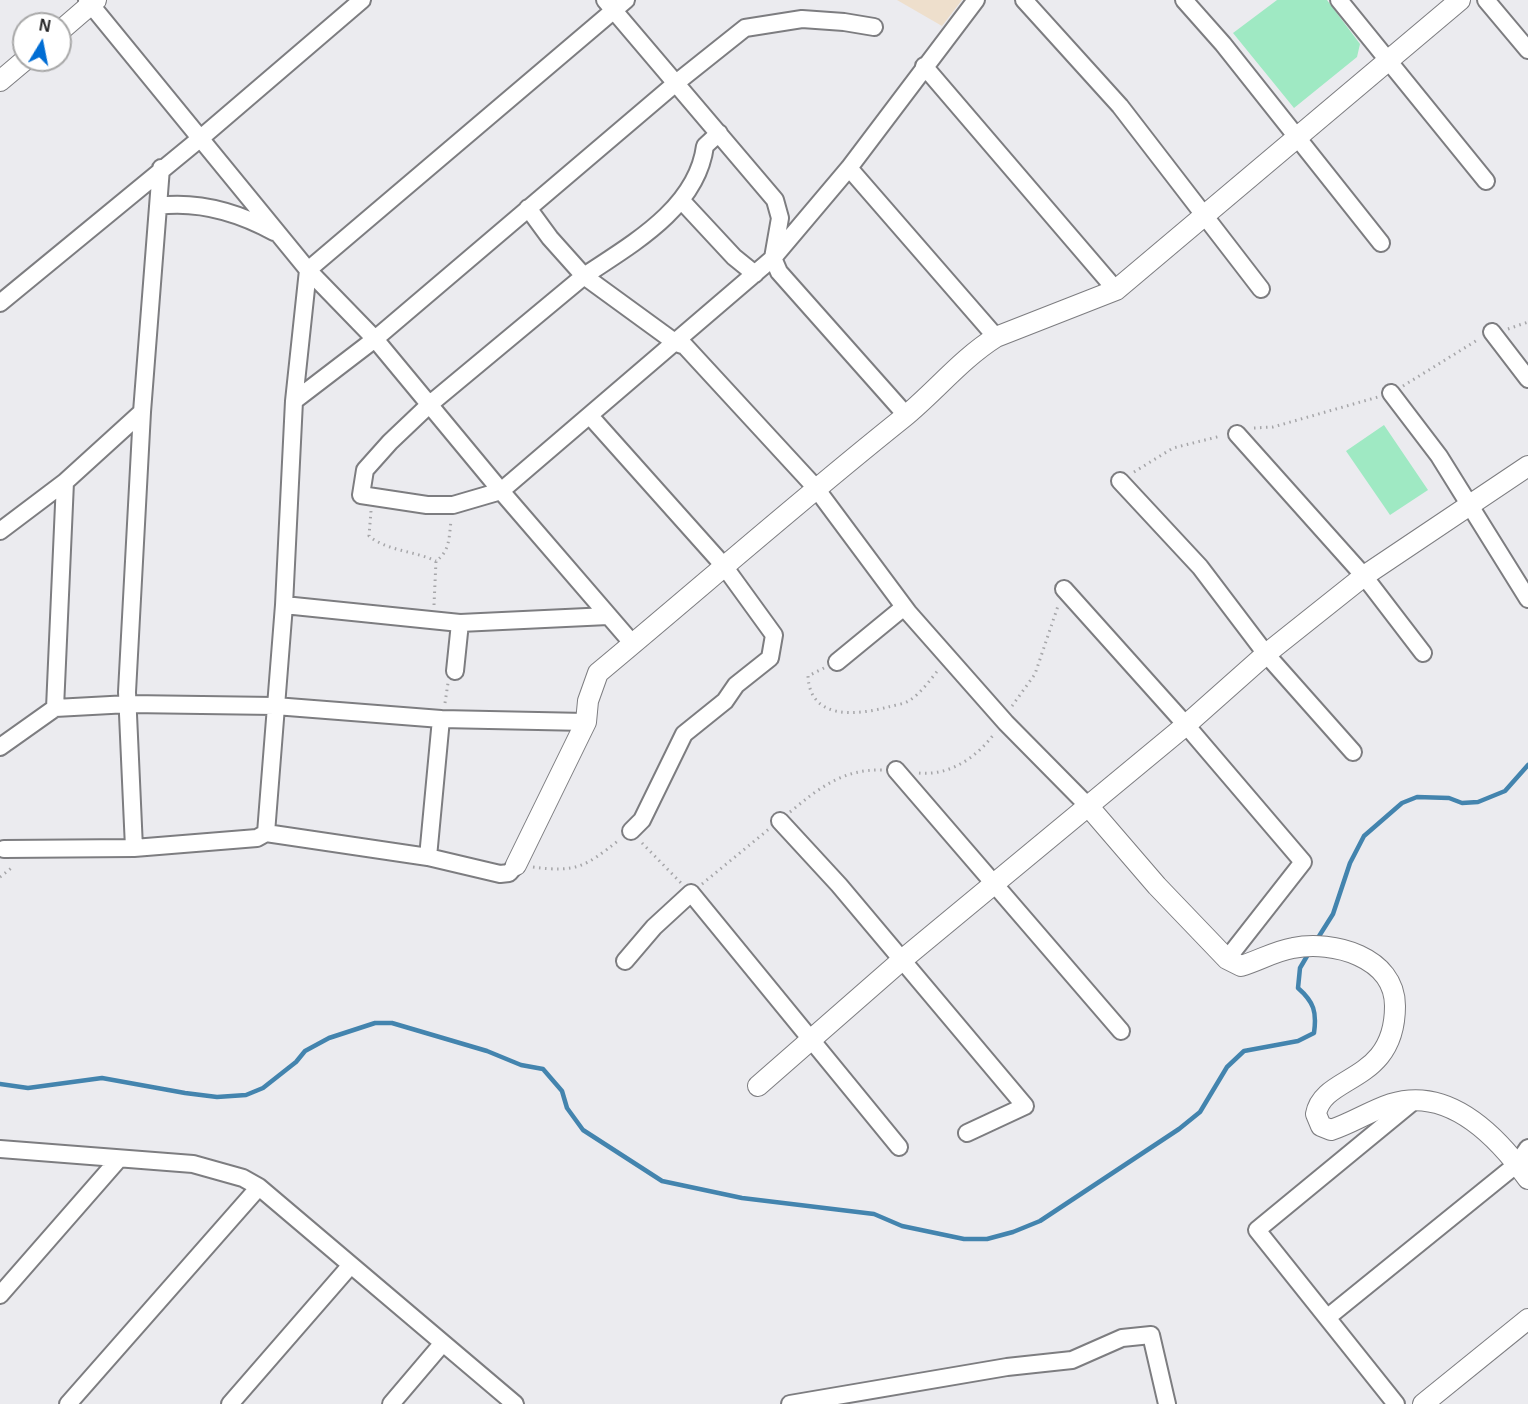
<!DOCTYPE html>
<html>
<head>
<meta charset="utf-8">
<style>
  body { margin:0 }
  #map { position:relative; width:1528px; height:1404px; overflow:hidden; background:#ebebef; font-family:Arial,sans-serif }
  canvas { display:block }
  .north { position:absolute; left:12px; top:12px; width:60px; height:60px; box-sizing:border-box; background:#fff; border:2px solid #a8a8a8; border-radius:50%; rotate:10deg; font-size:16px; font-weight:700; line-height:24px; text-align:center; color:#252526 }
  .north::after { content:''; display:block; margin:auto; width:21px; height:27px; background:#006dd4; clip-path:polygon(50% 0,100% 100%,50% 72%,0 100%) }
</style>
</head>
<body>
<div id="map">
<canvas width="1528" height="1404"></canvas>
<div class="north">N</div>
</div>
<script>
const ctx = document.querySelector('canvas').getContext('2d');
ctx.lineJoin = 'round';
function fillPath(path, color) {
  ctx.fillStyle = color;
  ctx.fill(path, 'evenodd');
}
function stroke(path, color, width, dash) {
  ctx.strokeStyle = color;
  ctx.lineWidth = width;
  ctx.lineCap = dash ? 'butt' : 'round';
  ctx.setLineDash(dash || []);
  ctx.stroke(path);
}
fillPath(new Path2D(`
  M 897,0 L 962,0 L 942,26 Z`), '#eedfcc');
fillPath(new Path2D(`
  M 1277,0 L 1327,0 L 1360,44 L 1357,57 L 1294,108 L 1233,33 Z
  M 1384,425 L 1428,490 L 1390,515 L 1346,451 Z`), '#9fe9c3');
stroke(new Path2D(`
  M 1316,941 L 1333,914 L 1350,863 L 1364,836 L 1402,803 L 1417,797 L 1449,798 L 1462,803 L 1478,802 L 1505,791 L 1528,765
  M 0,1084 L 28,1088 L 102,1078 L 185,1093 L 217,1097 L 246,1095 L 263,1088 L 296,1062 L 305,1051 L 329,1038 L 375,1023 L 392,1023 L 487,1051 L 521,1065 L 543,1069 L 562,1091 L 567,1108 L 583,1130 L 662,1181 L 742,1198 L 874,1214 L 902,1226 L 964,1239 L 987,1239 L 1013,1232 L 1040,1221 L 1179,1129 L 1200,1112 L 1227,1067 L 1244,1051 L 1298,1041 L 1314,1033 C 1317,1012 1314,1002 1298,988 L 1300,968 L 1310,951`), '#4384ae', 4.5);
const minor = new Path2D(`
  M 87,0 L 308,270 L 375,339 L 501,491 L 633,644
  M 605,0 L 775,200 L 780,218 L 773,258 L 779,272 L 906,415
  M 976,0 L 849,168 L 773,258 L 501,491 L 453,505 L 427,505 L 361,495 L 365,470 L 390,442 L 430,404 L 584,276 L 676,343 L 685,346 L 815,487 L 908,612 L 1006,723 L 1089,807
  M 1024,0 L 1120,106 L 1261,289
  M 1184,0 L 1223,44 L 1381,243
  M 1339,0 L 1486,181
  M 1486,0 L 1528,50
  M 924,66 L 1116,290
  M 849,168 L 996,337
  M 681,200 L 734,257 L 755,274
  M 158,206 C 198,201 239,213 274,232
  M 528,208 L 550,238 L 584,276 C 632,244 697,208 705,146 L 719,133
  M 0,303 L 202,137 L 362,0
  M 1492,332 L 1528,379
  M 1391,393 L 1439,456 L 1528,599
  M 294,401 L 375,339 L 676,83 L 745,28 L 802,19 L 844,22 L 874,27
  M 590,416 L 724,566 L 774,635 L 770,658 L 736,685 L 725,701 L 684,734 L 642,820 L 631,831
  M 1237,434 L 1364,576 L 1423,653
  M 1120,481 L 1200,567 L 1266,654 L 1353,752
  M 0,531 L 65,482 L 142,412
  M 1064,589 L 1186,725 L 1303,862 L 1227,959
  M 284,605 L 460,623 L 608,616
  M 837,662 L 904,607
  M 455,671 L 460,623
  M 55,708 L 65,482
  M 0,747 L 55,708 L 129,704 L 275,706 L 441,719 L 586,722
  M 896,770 L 1121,1031
  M 780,821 L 839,885 L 1025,1106 L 967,1133
  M 266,833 L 284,605 L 294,401 L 308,270 L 626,0
  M 134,848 L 127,692 L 142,412 L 161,168
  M 4,849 L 134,848 L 257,838 L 266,833 L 428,857 L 500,874 L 509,873 L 516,865
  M 428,857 L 441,719
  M 625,961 L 654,927 L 691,893 L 899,1147
  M 0,1149 L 193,1164 L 243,1178 L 259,1187 L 515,1404
  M 0,1295 L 118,1160
  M 1328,1317 L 1517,1164 L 1528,1148
  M 68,1404 L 259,1187
  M 230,1404 L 350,1266
  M 391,1404 L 442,1344
  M 790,1404 L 1007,1367 L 1072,1360 L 1122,1338 L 1151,1335 L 1167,1404
  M 1396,1404 L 1257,1230 L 1415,1100`);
const tertiary = new Path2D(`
  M 60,31 L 96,0
  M 0,81 L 25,60
  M 1089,807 L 1157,886 L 1227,959 L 1241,966 C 1258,961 1275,951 1293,948 C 1333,940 1395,957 1395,1006 C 1395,1084 1323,1074 1316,1114 L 1321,1126 L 1331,1130 C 1352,1123 1370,1111 1391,1104 C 1449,1086 1497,1136 1528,1179
  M 516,865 L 586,722 L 588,701 L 598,673 C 700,588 799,501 903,418 C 935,392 961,359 996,337 L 1116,290 L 1460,0
  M 758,1086 L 902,960 L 1186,725 L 1266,654 L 1364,576 L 1528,466
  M 1423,1404 L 1528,1319`);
stroke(minor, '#7d7d80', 20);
stroke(tertiary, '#7d7d80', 22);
stroke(new Path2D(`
  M 1508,329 L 1528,322
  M 1403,386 L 1479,339
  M 1254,428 L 1273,427 L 1378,397
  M 1134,472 L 1173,448 L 1221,436
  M 371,511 L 369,536 C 387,551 415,551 436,561
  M 434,605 L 436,561 C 450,551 449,537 451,521
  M 824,668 L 808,676 C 810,721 858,715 888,707 C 895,705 905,704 910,700 C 921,693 931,679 939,669
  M 445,703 L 448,683
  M 1012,706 L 1035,674 L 1058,606
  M 919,773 C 949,776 976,758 994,734
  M 790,812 C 819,788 843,769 882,770
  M 642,843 L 681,883
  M 533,867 C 577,873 586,866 619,840
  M 0,877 L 14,866
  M 702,884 L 769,829`), '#a6a6a9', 3, [1.5, 4.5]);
stroke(minor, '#fff', 16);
stroke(tertiary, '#fff', 20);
</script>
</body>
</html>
